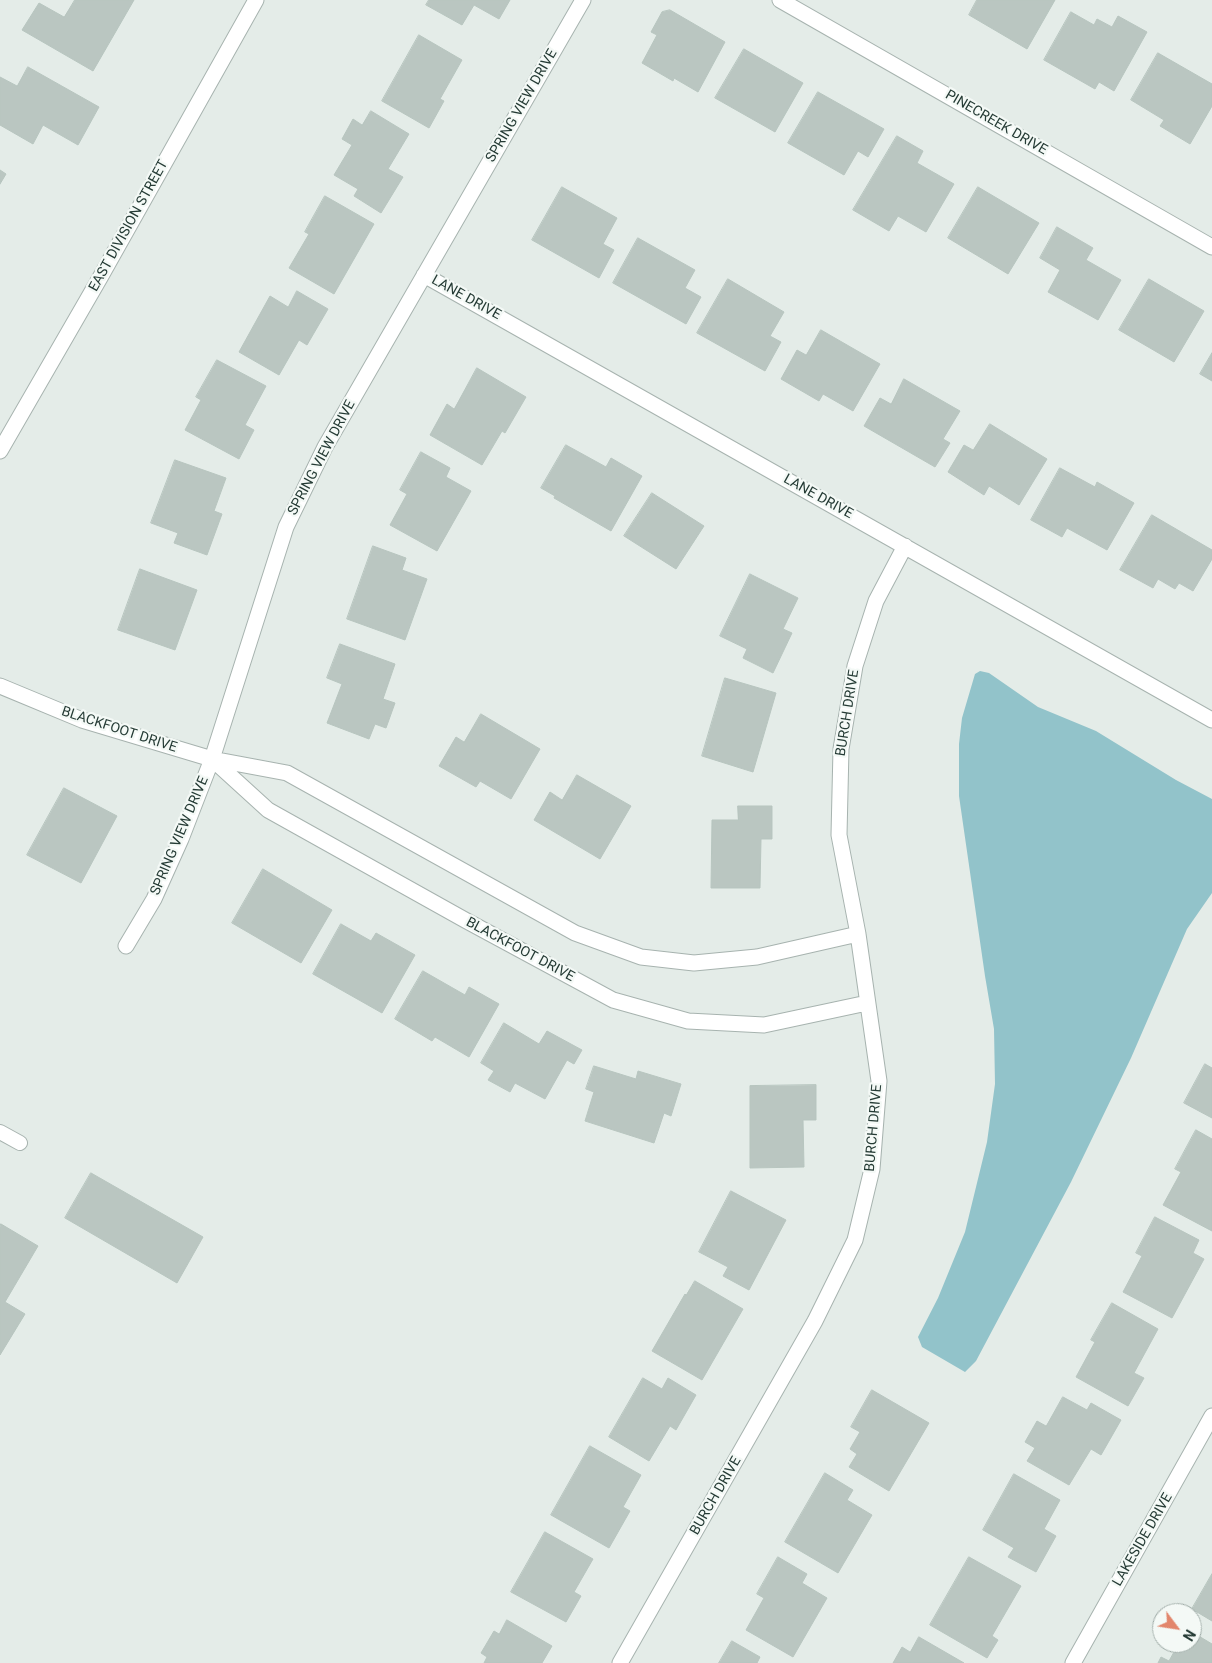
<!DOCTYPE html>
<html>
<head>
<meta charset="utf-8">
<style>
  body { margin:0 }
  #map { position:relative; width:1212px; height:1663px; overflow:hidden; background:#e4ece8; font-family:Roboto,sans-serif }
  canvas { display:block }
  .north { position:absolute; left:1152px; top:1603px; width:50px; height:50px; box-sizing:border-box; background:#f4f9f6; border:1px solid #a1ada9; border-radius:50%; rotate:121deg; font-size:14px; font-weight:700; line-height:20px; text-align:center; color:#253b35 }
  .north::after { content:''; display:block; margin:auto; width:18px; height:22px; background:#e2866c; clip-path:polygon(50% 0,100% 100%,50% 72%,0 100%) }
</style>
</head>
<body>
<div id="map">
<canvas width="1212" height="1663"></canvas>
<div class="north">N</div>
</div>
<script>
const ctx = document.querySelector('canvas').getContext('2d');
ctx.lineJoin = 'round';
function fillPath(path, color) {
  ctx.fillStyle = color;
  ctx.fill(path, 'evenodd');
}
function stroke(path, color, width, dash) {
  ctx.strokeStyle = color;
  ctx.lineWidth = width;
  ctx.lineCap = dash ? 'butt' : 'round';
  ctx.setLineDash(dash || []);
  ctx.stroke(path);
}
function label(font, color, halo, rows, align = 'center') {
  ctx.font = font + ' Roboto,sans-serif';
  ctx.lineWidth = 4.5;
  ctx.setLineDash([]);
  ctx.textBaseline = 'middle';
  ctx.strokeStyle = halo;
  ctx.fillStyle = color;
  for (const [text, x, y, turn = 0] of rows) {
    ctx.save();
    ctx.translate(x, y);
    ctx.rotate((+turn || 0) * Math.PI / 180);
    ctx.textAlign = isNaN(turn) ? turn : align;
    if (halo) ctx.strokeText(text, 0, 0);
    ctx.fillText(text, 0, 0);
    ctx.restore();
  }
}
fillPath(new Path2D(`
  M 980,671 L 989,673 L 1038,707 L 1096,731 L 1176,780 L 1212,799 L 1212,893 L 1187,929 L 1131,1058 L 1071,1182 L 976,1361 L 965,1372 L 922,1347 L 918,1337 L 938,1298 L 965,1232 L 987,1142 L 995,1084 L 994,1029 L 985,976 L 959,796 L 959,744 L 962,718 L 975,674 Z`), '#92c3ca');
const building = new Path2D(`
  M 75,0 L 134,0 L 93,71 L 22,30 L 39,3 L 64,17 Z
  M 429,0 L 510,0 L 499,19 L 474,5 L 462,25 L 426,5 Z
  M 977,0 L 1055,0 L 1027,49 L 969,15 Z
  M 670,10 L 725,42 L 698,92 L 674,78 L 673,81 L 642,63 L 657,35 L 651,32 L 662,12 Z
  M 1071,12 L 1094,25 L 1097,19 L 1112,27 L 1118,16 L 1147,32 L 1114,91 L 1099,82 L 1095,89 L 1044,60 Z
  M 419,35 L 462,60 L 440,99 L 444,101 L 429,128 L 382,101 Z
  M 744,49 L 803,83 L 775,132 L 715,98 Z
  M 1158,53 L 1212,84 L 1212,106 L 1190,144 L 1160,126 L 1164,120 L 1131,100 Z
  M 28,67 L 99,107 L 78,145 L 43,125 L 33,144 L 0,125 L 0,77 L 17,86 Z
  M 818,92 L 884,129 L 868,157 L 858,151 L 844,175 L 788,143 Z
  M 371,111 L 409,134 L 388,169 L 403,177 L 381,213 L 354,196 L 358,189 L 334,175 L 352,145 L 342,139 L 353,119 L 362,125 Z
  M 897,136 L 923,151 L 917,163 L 954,184 L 926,232 L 898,216 L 889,231 L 853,210 Z
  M 0,170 L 6,174 L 0,184 Z
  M 562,187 L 617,218 L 603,244 L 614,250 L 599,278 L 532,240 Z
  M 978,187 L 1039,223 L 1008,274 L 948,238 Z
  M 325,196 L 374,224 L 334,294 L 289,268 L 309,234 L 305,232 Z
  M 1057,227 L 1093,248 L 1086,260 L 1121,280 L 1098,320 L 1048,292 L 1060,270 L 1040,258 Z
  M 638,238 L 695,270 L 685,288 L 701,297 L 686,324 L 613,283 Z
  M 728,279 L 784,312 L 770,336 L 781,342 L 765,371 L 697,333 Z
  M 1149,279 L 1204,311 L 1174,362 L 1119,330 Z
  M 297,291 L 328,309 L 307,345 L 299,340 L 279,375 L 239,352 L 270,296 L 288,307 Z
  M 821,330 L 880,364 L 853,411 L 823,394 L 819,401 L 781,379 L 797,350 L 806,355 Z
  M 1212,353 L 1212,381 L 1200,374 Z
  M 217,360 L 266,386 L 245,425 L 254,430 L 239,459 L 185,430 L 201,400 L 196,397 Z
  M 477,368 L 526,397 L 505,433 L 502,431 L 482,465 L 430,435 L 447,404 L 454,409 Z
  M 904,379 L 960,411 L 943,439 L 950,443 L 935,467 L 864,426 L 880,398 L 891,404 Z
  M 990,424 L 1047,459 L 1019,505 L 989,486 L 984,495 L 948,472 L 964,445 L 973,450 Z
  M 566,445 L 606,467 L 611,458 L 642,476 L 611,531 L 554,498 L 555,496 L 541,488 Z
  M 421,452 L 450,468 L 446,477 L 471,491 L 437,551 L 390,525 L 407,494 L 400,490 Z
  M 175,460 L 226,478 L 214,511 L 222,514 L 207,555 L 174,543 L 178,533 L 151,523 Z
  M 1060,468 L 1095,487 L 1097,482 L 1134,503 L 1107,550 L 1067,528 L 1062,537 L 1031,520 Z
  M 652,493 L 704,526 L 676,569 L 624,536 Z
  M 1152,515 L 1212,550 L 1212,559 L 1193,591 L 1179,583 L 1175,589 L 1158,579 L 1153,588 L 1120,570 Z
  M 373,546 L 406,558 L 402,570 L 427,579 L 405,640 L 347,619 Z
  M 140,569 L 197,590 L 175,650 L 118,630 Z
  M 750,574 L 798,598 L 783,629 L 792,633 L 773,673 L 743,658 L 747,649 L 720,636 Z
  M 340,644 L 395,664 L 383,699 L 395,703 L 386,728 L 375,724 L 369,739 L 327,723 L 342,684 L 327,678 Z
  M 725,678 L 776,693 L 753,772 L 702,756 Z
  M 481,714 L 540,749 L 511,799 L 480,781 L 476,787 L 439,766 L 456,737 L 464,742 Z
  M 577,775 L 631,806 L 600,859 L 534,820 L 550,792 L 562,800 Z
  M 64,788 L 117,816 L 81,883 L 27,855 Z
  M 738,806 L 772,806 L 772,839 L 761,839 L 760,888 L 711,888 L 712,820 L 738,820 Z
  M 263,869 L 332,910 L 301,963 L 232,923 Z
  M 341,924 L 371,941 L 376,933 L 415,955 L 382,1013 L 313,974 Z
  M 423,971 L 465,995 L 469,987 L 499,1004 L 469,1057 L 435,1037 L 432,1041 L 395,1019 Z
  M 504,1023 L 539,1044 L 547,1031 L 582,1050 L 574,1064 L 567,1060 L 545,1099 L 515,1083 L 510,1092 L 488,1080 L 494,1071 L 481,1063 Z
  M 1205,1064 L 1212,1068 L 1212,1118 L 1184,1103 Z
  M 594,1066 L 636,1079 L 638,1071 L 681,1084 L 671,1116 L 664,1113 L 654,1143 L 585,1121 L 594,1092 L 586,1089 Z
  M 816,1085 L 816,1120 L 803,1120 L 804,1167 L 750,1168 L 750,1086 Z
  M 1196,1130 L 1212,1139 L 1212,1231 L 1163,1205 L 1181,1172 L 1175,1169 Z
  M 91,1173 L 203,1237 L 177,1283 L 65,1218 Z
  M 731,1191 L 786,1220 L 749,1290 L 723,1276 L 728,1267 L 699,1252 Z
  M 1155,1217 L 1199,1240 L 1193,1253 L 1204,1259 L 1172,1318 L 1123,1292 L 1142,1256 L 1136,1253 Z
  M 1,1224 L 38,1246 L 5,1302 L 25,1314 L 0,1355 L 0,1227 Z
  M 695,1281 L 743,1309 L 702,1380 L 652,1351 L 685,1294 L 686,1295 Z
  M 1112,1303 L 1158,1329 L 1134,1373 L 1144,1378 L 1128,1406 L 1076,1377 L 1095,1342 L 1091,1340 Z
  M 643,1378 L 662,1389 L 668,1378 L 696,1395 L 676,1430 L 670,1426 L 649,1461 L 609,1437 Z
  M 872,1390 L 929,1423 L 889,1491 L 849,1467 L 857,1454 L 850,1449 L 860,1432 L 851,1427 Z
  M 1063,1397 L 1087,1410 L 1091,1403 L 1121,1420 L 1101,1455 L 1091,1449 L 1069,1485 L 1027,1461 L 1035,1448 L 1025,1442 L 1037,1421 L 1046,1426 Z
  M 590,1446 L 641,1475 L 623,1507 L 630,1511 L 609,1548 L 551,1515 Z
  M 825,1473 L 853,1490 L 847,1500 L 872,1515 L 838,1573 L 785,1542 Z
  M 1014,1474 L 1060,1500 L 1044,1529 L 1056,1536 L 1036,1572 L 1008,1557 L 1014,1548 L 983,1530 Z
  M 545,1532 L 593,1559 L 574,1592 L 581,1596 L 566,1622 L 511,1592 Z
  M 778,1557 L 807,1574 L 802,1583 L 827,1598 L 793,1657 L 746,1630 L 764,1598 L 757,1594 Z
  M 969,1557 L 1021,1586 L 992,1636 L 998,1640 L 987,1658 L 930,1625 Z
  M 1212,1574 L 1212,1621 L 1192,1609 Z
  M 507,1620 L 552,1646 L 542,1663 L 484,1663 L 487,1657 L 481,1653 L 494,1631 L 499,1634 Z
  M 1192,1632 L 1212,1644 L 1212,1663 L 1158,1663 L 1161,1657 L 1169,1661 L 1179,1643 L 1192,1643 Z
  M 919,1637 L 964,1663 L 893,1663 L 902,1647 L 910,1652 Z
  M 732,1641 L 760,1657 L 757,1663 L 719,1663 Z`);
fillPath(building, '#bac6c1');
stroke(building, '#b7c5bf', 1);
const service = new Path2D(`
  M 0,1132 L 20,1143`);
const minor = new Path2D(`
  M 780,0 L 1212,247
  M 424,275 L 1212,720
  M 0,686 L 82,720 L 212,759 L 287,773 L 575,933 L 641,957 L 694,963 L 757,957 L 858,934
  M 212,759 L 268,810 L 465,920 L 613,1000 L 688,1021 L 764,1025 L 867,1003
  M 126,946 L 154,899 L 181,839 L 212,759 L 286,527 L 325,447 L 583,0
  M 620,1663 L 815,1321 L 855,1240 L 872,1169 L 879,1081 L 858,934 L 839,835 L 841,749 L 855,666 L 876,601 L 905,546
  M 1073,1663 L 1212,1416`);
const tertiary = new Path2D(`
  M 0,451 L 101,276 L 256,0`);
stroke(service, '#a7b3af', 16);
stroke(minor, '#a7b3af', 17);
stroke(tertiary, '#a7b3af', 17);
stroke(service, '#fff', 14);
stroke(minor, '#fff', 15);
stroke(tertiary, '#fff', 15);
label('14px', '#253b35', '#f4f9f6', [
  ["SPRING VIEW DRIVE",522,106,-60],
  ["PINECREEK DRIVE",996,123,30],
  ["EAST DIVISION STREET",129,226,-61],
  ["LANE DRIVE",466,298,29],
  ["SPRING VIEW DRIVE",322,458,-62],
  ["LANE DRIVE",818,497,29],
  ["BURCH DRIVE",848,713,-81],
  ["BLACKFOOT DRIVE",119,730,18],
  ["SPRING VIEW DRIVE",180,836,-67],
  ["BLACKFOOT DRIVE",520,950,28],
  ["BURCH DRIVE",874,1128,-85],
  ["BURCH DRIVE",716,1496,-60],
  ["LAKESIDE DRIVE",1143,1540,-60]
]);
</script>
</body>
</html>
